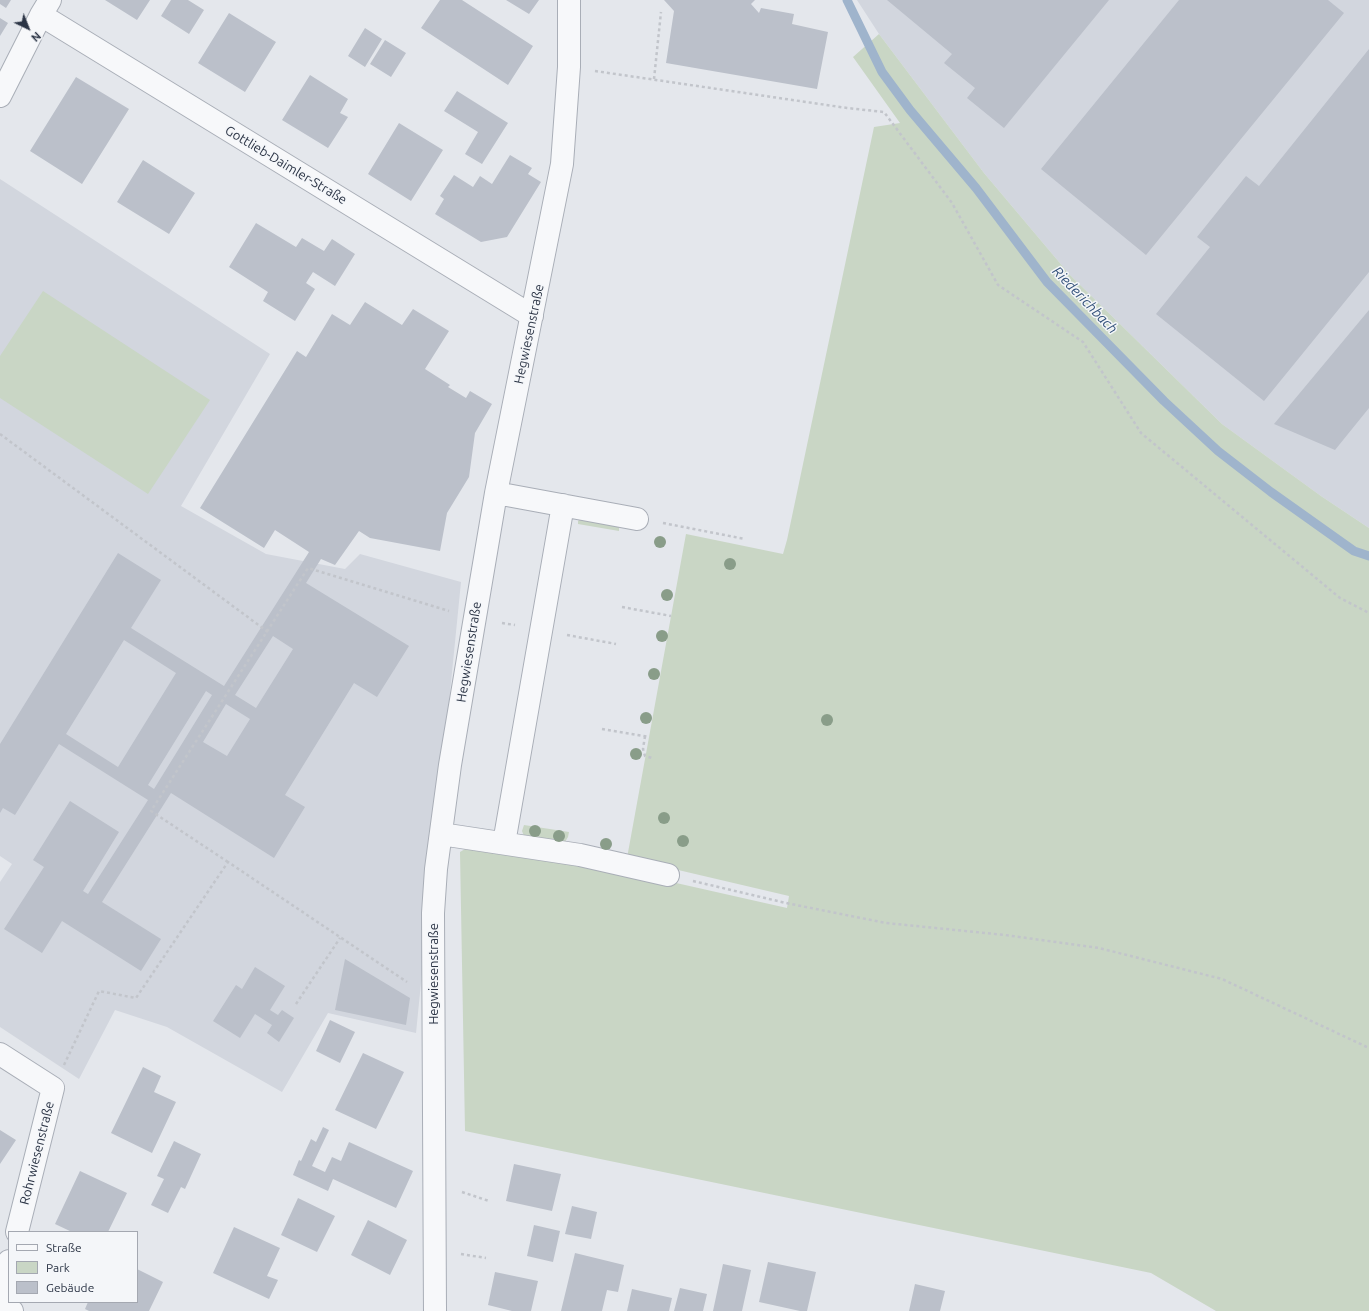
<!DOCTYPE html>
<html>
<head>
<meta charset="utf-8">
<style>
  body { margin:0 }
  #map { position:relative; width:1369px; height:1311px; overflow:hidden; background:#e4e7ec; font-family:Ubuntu,sans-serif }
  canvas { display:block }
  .legend { position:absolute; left:8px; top:1231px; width:130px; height:72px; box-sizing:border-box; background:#f4f6f9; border:1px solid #a4a8b1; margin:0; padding:5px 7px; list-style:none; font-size:12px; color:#2b3445 }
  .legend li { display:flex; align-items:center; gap:8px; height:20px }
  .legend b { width:20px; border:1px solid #a4a8b1 }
  .north { position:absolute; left:8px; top:8px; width:40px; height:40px; -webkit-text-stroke:3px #f4f6f9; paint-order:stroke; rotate:137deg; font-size:11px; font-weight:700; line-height:16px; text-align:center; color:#2b3445 }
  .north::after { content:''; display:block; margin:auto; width:14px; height:18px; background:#2b3445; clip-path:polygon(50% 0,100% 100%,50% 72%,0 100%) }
</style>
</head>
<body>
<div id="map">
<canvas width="1369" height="1311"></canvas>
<ul class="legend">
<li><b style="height:5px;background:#f7f8fa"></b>Straße</li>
<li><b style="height:11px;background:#c9d6c5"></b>Park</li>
<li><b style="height:11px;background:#bbc0ca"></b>Gebäude</li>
</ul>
<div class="north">N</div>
</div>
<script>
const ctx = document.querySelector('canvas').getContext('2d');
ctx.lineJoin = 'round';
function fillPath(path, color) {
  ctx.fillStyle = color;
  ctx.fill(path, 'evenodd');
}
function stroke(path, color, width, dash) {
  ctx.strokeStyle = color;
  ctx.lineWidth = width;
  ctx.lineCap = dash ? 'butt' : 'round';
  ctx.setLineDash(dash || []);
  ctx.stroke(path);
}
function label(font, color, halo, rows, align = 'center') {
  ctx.font = font + ' Ubuntu,sans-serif';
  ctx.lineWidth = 3;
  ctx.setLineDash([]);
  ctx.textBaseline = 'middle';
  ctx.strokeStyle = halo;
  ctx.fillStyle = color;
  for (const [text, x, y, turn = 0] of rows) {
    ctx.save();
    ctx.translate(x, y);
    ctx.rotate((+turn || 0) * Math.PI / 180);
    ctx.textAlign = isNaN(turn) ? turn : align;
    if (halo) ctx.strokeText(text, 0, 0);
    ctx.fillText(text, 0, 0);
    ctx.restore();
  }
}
fillPath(new Path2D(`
  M 857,0 L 1369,0 L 1369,528 L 1321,496 L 1222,424 L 1070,275 L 984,173 L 879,34 Z
  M 0,179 L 270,354 L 181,506 L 266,554 L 345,569 L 360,554 L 461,582 L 416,1033 L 328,1013 L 282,1092 L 167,1027 L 115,1010 L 79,1079 L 0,1027 L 0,882 L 12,864 L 0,856 Z`), '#d2d6de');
fillPath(new Path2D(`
  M 879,34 L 984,173 L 1070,275 L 1222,424 L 1321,496 L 1369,528 L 1369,1311 L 1216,1311 L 1151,1273 L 465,1131 L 460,852 L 465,849 L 623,871 L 787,908 L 789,896 L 627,858 L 686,534 L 783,554 L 787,540 L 874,127 L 900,123 L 853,57 Z
  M 43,291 L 210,400 L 148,494 L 0,398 L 0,356 Z
  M 580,519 L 618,525 L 619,527 L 619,531 L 578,524 L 578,521 Z
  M 524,825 L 569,832 L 568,837 L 565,842 L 524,836 L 522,831 Z`), '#c9d6c5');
stroke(new Path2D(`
  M 847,0 L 882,72 L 910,110 L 976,188 L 1047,282 L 1164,401 L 1218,451 L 1271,492 L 1354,551 L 1369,556`), '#9fb4cc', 9);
fillPath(new Path2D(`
  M 0,0 L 11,0 L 6,8 L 0,4 Z
  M 105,0 L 150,0 L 137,20 Z
  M 171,0 L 188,0 L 204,10 L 189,34 L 161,16 Z
  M 440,0 L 462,0 L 533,46 L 508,85 L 421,28 Z
  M 506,0 L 539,0 L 529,14 Z
  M 664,0 L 755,0 L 751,4 L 759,13 L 761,8 L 794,14 L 792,24 L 828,32 L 817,89 L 666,63 L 674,11 Z
  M 887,0 L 1109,0 L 1004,128 L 967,98 L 975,88 L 944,63 L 952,54 Z
  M 1179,0 L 1328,0 L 1344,13 L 1146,255 L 1041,169 Z
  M 229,13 L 276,42 L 245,92 L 198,63 Z
  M 0,18 L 8,23 L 0,36 Z
  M 365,28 L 382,39 L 365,67 L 348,56 Z
  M 385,40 L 406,53 L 391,77 L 370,64 Z
  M 1369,49 L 1369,272 L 1264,401 L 1156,314 L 1210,247 L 1197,237 L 1246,176 L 1259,186 Z
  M 310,75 L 348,99 L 340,113 L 348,117 L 328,148 L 282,120 Z
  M 76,77 L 129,109 L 82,184 L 30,151 Z
  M 457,91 L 508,123 L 482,164 L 465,154 L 478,132 L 444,111 Z
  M 399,123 L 443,150 L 411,201 L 368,174 Z
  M 510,155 L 532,168 L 528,174 L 541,182 L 507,237 L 481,242 L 435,214 L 444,199 L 440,196 L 454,175 L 473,187 L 480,176 L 492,184 Z
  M 143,160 L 195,193 L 169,234 L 117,202 Z
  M 256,223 L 296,247 L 302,238 L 324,251 L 332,239 L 355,254 L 335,286 L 313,272 L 306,283 L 315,289 L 295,321 L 263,301 L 268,292 L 229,267 Z
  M 365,302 L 402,325 L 413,309 L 449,331 L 425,369 L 450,385 L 448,387 L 466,398 L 470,391 L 492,404 L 475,433 L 469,477 L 447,513 L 440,551 L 370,538 L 359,531 L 335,565 L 321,559 L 306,583 L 409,646 L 377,697 L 354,683 L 285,795 L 305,807 L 274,858 L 171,793 L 102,902 L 161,939 L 141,971 L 62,921 L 42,953 L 4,929 L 44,867 L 33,860 L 70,801 L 119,832 L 83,891 L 88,894 L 148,800 L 59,744 L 15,815 L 3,808 L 0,813 L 0,744 L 118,553 L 161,580 L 131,628 L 224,686 L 309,552 L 275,530 L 264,548 L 200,508 L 297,351 L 306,357 L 332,314 L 350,325 ZM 273,636 L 293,649 L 256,708 L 235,695 ZM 124,640 L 176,673 L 118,767 L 66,734 ZM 206,691 L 212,695 L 154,789 L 148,785 ZM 226,704 L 250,719 L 227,756 L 203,742 Z
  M 1369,310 L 1369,408 L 1335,450 L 1274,424 Z
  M 345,959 L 410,998 L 406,1025 L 335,1010 Z
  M 255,967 L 285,986 L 270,1010 L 278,1015 L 282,1010 L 294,1018 L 279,1042 L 267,1033 L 272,1025 L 255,1014 L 240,1038 L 213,1021 L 236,985 L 242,989 Z
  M 330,1020 L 355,1032 L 340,1063 L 316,1051 Z
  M 363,1053 L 404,1072 L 376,1129 L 335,1110 Z
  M 143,1067 L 161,1076 L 154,1092 L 176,1102 L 152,1153 L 111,1133 Z
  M 323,1127 L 329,1130 L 312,1166 L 325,1172 L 332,1157 L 341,1161 L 349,1142 L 413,1171 L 396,1208 L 333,1179 L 328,1191 L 293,1175 L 299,1160 L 301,1161 L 311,1139 L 316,1142 Z
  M 0,1130 L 16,1140 L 0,1164 Z
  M 174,1141 L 201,1154 L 185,1189 L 181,1187 L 168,1213 L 151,1205 L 164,1179 L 157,1176 Z
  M 514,1164 L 561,1174 L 552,1211 L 506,1201 Z
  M 80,1171 L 127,1193 L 108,1232 L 72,1232 L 55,1224 Z
  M 298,1198 L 335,1216 L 317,1252 L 281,1235 Z
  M 572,1206 L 597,1212 L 591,1239 L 565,1234 Z
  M 368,1220 L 407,1240 L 390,1275 L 351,1255 Z
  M 534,1225 L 560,1231 L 553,1262 L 527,1256 Z
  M 234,1227 L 280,1248 L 267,1276 L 278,1280 L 269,1299 L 213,1273 Z
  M 575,1253 L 624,1265 L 618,1292 L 607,1290 L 602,1311 L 561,1311 Z
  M 768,1262 L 816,1272 L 807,1311 L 800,1311 L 759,1302 Z
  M 723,1264 L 751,1270 L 742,1311 L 713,1311 Z
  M 137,1269 L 163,1282 L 149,1311 L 89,1311 L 85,1309 L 88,1302 L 137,1302 Z
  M 495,1272 L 538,1281 L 531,1311 L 512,1311 L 488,1305 Z
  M 915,1284 L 945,1291 L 940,1311 L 909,1311 Z
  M 680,1288 L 707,1294 L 703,1311 L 674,1311 Z
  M 632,1289 L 672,1298 L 669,1311 L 627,1311 Z`), '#bbc0ca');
const minor = new Path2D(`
  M 41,15 L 532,316
  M 0,96 L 41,15 L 50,0
  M 496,493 L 637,519
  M 441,834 L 580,855 L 668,875
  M 504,843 L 563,505
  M 0,1054 L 53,1088 L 17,1232
  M 0,1296 L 9,1261
  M 0,1305 L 12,1311
  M 435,1311 L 433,913 L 436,869 L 450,765 L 496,493 L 562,164 L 569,67 L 569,0`);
stroke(minor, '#a9aeb7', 24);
stroke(new Path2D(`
  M 595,71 L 847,108 L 884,112 L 952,203 L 998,285 L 1083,342 L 1141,433 L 1340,598 L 1369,613
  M 654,79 L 661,12
  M 0,434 L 268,632
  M 663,523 L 745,539
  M 622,607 L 671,616
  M 502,623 L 515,625
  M 567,635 L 616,644
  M 602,729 L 649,737
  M 645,736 L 643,749 L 645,756 L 652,758
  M 228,862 L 151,811 L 308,568 L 449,611
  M 693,881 L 786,903 L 886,923 L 1005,935 L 1099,948 L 1222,979 L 1369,1048
  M 296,1004 L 340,938
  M 64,1065 L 99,991 L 136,998 L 228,862 L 407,982
  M 462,1192 L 489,1201
  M 461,1254 L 486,1258`), '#c2c5cb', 2.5, [3, 3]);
stroke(minor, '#f7f8fa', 22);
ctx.fillStyle = '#899d89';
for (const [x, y] of [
  [660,542],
  [730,564],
  [667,595],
  [662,636],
  [654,674],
  [646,718],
  [827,720],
  [636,754],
  [664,818],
  [535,831],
  [559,836],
  [683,841],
  [606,844]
]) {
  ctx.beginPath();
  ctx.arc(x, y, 6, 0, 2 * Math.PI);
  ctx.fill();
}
label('13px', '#2b3445', '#f4f6f9', [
  ["Gottlieb-Daimler-Straße",286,165,31],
  ["Hegwiesenstraße",529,334,-78],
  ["Hegwiesenstraße",469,652,-81],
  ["Hegwiesenstraße",434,974,-90],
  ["Rohrwiesenstraße",37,1153,-76]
]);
label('italic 14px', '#34527a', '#f4f6f9', [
  ["Riederichbach",1085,300,46]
]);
</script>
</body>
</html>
